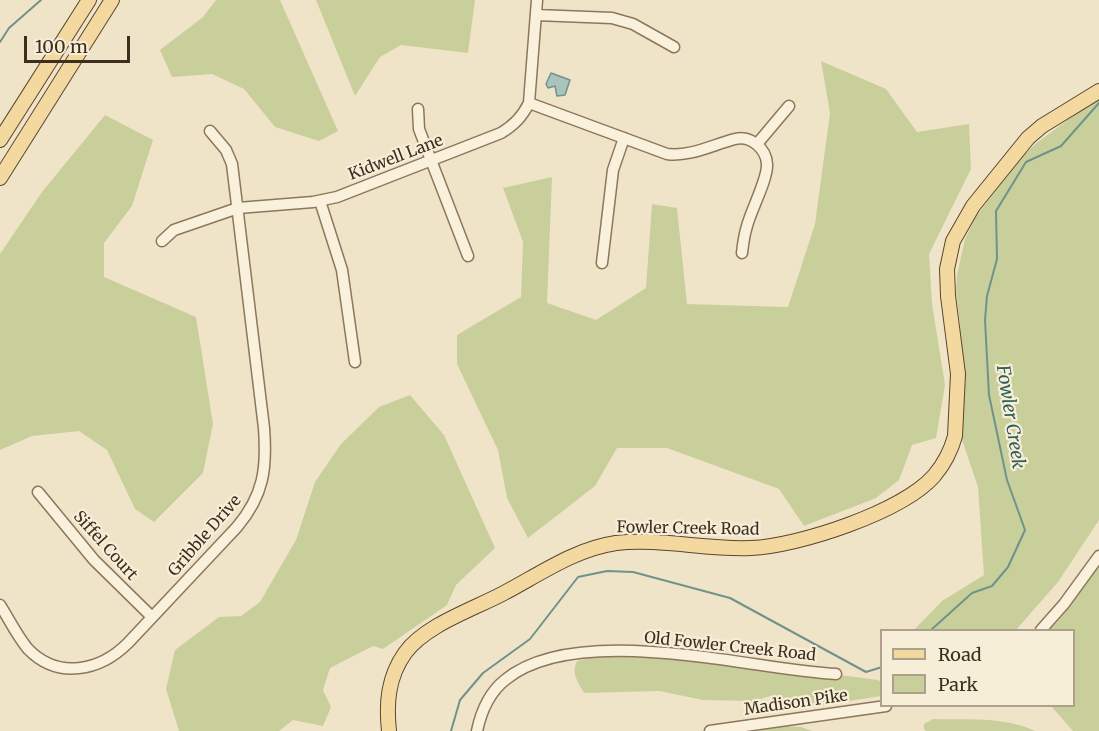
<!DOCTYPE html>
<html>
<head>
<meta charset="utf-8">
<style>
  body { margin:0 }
  #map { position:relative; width:1099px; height:731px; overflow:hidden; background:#f0e4c8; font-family:Merriweather,serif }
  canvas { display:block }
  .legend { position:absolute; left:880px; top:629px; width:195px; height:78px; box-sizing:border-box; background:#f7eed8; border:2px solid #ada18e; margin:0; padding:8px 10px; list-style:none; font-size:18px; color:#3d2e20 }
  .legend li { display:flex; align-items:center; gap:12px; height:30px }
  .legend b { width:30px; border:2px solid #ada18e }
  .scale { position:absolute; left:24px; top:36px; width:106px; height:27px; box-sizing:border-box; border:3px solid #3d2e20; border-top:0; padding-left:8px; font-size:18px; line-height:21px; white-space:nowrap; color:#3d2e20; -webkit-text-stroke:4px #f7eed8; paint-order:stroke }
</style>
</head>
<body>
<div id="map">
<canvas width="1099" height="731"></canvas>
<ul class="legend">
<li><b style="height:8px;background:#f3d9a0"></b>Road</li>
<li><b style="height:16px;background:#c9cf9b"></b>Park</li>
</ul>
<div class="scale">100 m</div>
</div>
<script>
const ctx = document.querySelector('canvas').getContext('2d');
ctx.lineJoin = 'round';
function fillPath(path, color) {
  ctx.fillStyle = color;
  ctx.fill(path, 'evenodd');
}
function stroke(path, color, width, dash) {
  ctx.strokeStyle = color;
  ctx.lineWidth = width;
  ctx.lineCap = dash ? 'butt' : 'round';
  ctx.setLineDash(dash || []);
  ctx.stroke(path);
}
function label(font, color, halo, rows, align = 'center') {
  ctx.font = font + ' Merriweather,serif';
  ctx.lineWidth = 4.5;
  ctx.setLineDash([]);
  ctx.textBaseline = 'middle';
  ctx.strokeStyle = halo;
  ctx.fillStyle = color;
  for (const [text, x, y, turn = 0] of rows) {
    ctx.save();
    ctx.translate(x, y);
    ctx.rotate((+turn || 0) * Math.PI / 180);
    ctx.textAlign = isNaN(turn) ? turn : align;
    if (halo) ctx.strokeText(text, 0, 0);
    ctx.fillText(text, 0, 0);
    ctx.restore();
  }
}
fillPath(new Path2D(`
  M 216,0 L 280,0 L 338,131 L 319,141 L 275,127 L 244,89 L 212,74 L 172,77 L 160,50 L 203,17 Z
  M 316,0 L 475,0 L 468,53 L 401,45 L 380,57 L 355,96 Z
  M 821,61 L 886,89 L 917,132 L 969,124 L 971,169 L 929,254 L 932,304 L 945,385 L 936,438 L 912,445 L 899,480 L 876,498 L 804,526 L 779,489 L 667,448 L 617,448 L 595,486 L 528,538 L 507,498 L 498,450 L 457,364 L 457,335 L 521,297 L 523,242 L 503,188 L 552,177 L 547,303 L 596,320 L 646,288 L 652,204 L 677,208 L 687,304 L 788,307 L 815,224 L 830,113 Z
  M 1099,97 L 1099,520 L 1058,582 L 1016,630 L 914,630 L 942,601 L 984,575 L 978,487 L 962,440 L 960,324 L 956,291 L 957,275 L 965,239 L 975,218 L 1016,163 L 1035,144 Z
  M 105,115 L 153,140 L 132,206 L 104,243 L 104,277 L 196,317 L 213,424 L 203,473 L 154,522 L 135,509 L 107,450 L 79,431 L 32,436 L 0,450 L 0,254 L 42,192 Z
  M 410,395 L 444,435 L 495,548 L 456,585 L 447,605 L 383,649 L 373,646 L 330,668 L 323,690 L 331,707 L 323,726 L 293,720 L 279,731 L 179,731 L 166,689 L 175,650 L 219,617 L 241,616 L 260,602 L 296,540 L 315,482 L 341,444 L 379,407 Z
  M 1099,565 L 1099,731 L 1073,731 L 1051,706 L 1074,706 L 1074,630 L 1049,630 L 1059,620 Z
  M 610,652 L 726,660 L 878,680 L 881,682 L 881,696 L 818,706 L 790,703 L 771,696 L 753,701 L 703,700 L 659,691 L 584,693 C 578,682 571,674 577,661 Z
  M 933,719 C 967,720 1005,716 1035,731 L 926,731 L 924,729 L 924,724 Z
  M 784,726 L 801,727 L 812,731 L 757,731 Z`), '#c9cf9b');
const water = new Path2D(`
  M 551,73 L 570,80 L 565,95 L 557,96 L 555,86 L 548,88 L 546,84 Z`);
fillPath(water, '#a9c4bc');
stroke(water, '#6f938a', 1.5);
stroke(new Path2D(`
  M 0,42 L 9,28 L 41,0
  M 931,630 L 972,593 L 992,586 L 1008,567 L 1025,530 L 1007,480 L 989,395 L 985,320 L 987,296 L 997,259 L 996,211 L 1026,162 L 1061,146 L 1099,103
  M 451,731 L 460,700 L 483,673 L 530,639 L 578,577 L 607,571 L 633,572 L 730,598 L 866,672 L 882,667`), '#6f938a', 2);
const minor = new Path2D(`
  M 536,15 L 612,18 L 633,24 L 674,47
  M 529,103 L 667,154 C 690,157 712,145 735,139 C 750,135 766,148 767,164 C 768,179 751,210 747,226 C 744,235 743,244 742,253
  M 418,109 L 419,129 L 468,256
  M 757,144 L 789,106
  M 320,201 L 342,270 L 355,362
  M 162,241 L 174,230 L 238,208 L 313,202 L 337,197 L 501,133 C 514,125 522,117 529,103 L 537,0
  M 602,263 L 613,170 L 624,138
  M 38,492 L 94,560 L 152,617
  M 0,605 C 9,619 17,636 28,649 C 58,680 100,671 128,643 L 237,527 C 264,495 267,468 264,428 L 232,164 L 226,150 L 210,131
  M 1041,630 L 1064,604 L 1099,556
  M 477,731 C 481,712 490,692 505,680 C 577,621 749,669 836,674
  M 710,731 L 886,706`);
const major = new Path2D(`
  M 0,140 L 89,0
  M 0,178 L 112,0
  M 389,731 C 386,703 388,677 405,653 C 425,625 474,609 504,593 C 540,574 575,549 616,543 C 661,538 706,550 751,548 C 799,546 902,512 934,476 C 944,464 951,451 955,436 L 958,374 L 948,296 L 947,269 L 953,241 L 973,206 L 1028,138 L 1042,126 L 1099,91`);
stroke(minor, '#8d765c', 13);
stroke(major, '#5b4430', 16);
stroke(minor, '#faf1dc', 10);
stroke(major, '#f3d9a0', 14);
label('16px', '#3d2e20', '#f7eed8', [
  ["Kidwell Lane",396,158,-21],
  ["Fowler Creek Road",688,529,1],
  ["Gribble Drive",205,536,-49],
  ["Siffel Court",105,546,48],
  ["Old Fowler Creek Road",730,647,6],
  ["Madison Pike",796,703,-8]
]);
label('italic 18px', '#2f5d5a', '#f7eed8', [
  ["Fowler Creek",1010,417,81]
]);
</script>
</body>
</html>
